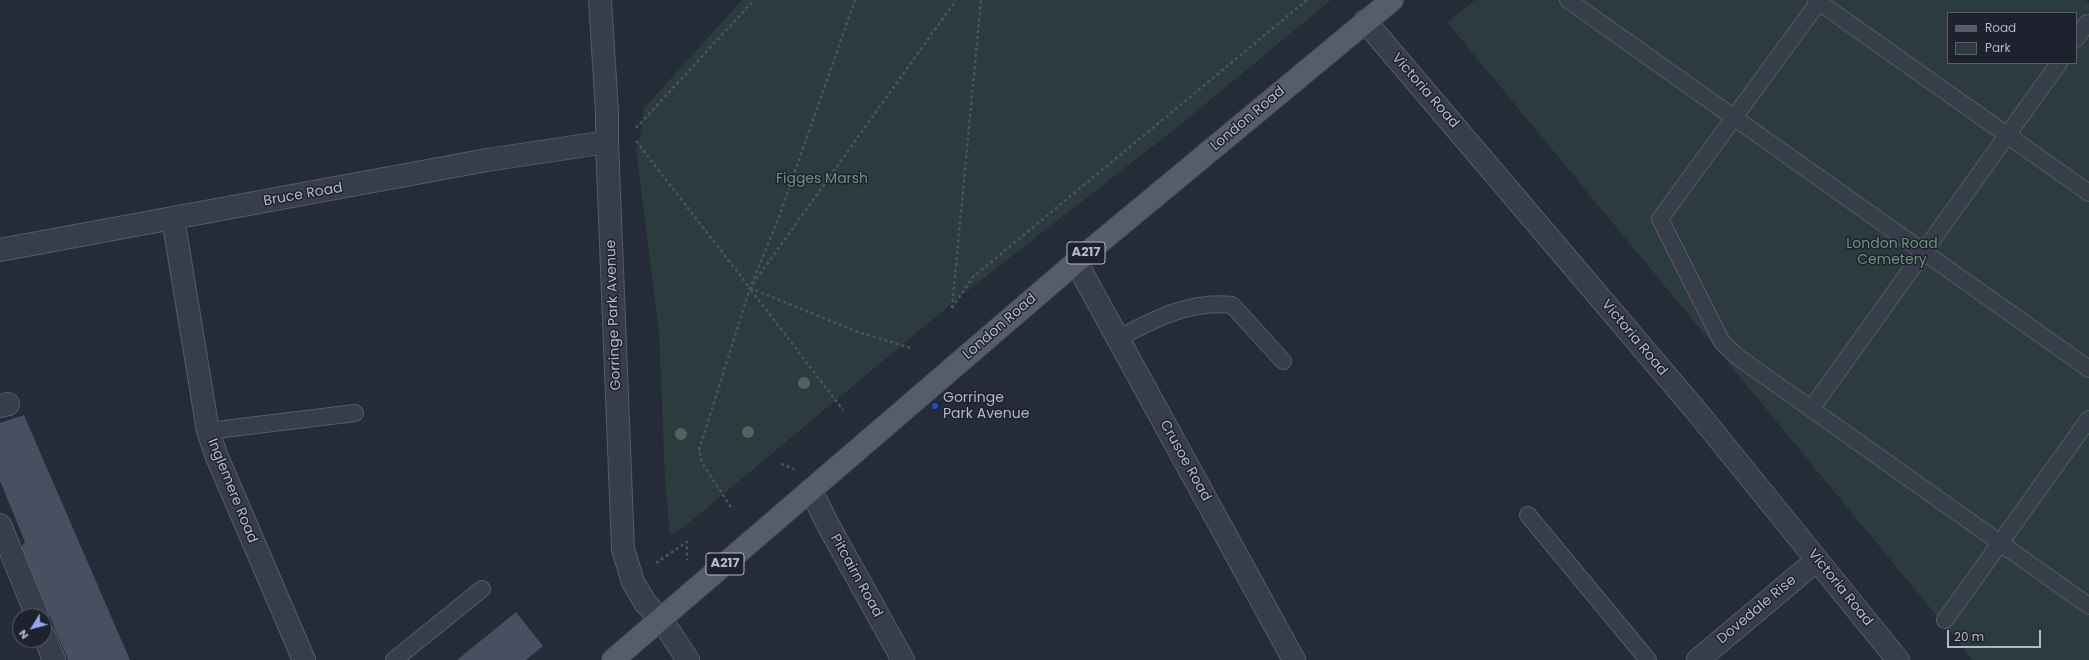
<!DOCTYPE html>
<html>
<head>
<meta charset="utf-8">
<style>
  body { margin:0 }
  #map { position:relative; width:2089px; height:660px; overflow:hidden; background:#252b39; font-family:Poppins,sans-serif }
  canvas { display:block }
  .legend { position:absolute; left:1947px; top:12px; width:130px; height:52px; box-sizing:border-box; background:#1d222e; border:1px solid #595e6a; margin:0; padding:5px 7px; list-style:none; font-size:12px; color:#b4b8c5 }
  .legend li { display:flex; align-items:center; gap:8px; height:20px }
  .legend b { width:20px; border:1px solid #595e6a }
  .north { position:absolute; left:12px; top:608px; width:40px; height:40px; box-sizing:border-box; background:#1d222e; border:1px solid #595e6a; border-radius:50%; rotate:233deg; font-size:11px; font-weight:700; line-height:16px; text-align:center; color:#b4b8c5 }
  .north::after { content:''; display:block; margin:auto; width:14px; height:18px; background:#91a8ed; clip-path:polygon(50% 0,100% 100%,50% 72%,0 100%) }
  .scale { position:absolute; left:1947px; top:630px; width:94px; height:18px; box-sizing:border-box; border:2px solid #b4b8c5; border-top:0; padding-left:5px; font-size:12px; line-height:14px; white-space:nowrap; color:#b4b8c5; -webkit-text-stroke:3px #1d222e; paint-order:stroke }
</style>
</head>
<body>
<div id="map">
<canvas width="2089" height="660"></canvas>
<ul class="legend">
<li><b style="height:5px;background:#565c69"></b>Road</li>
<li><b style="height:11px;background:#2b3b3e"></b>Park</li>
</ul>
<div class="north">N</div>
<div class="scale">20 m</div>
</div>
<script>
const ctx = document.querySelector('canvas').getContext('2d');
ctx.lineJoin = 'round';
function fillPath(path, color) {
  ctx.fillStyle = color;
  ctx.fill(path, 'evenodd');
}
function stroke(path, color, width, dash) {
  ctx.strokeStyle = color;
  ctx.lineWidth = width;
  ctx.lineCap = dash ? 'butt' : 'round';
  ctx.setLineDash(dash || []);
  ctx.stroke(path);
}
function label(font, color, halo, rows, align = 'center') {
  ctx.font = font + ' Poppins,sans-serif';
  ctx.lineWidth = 3;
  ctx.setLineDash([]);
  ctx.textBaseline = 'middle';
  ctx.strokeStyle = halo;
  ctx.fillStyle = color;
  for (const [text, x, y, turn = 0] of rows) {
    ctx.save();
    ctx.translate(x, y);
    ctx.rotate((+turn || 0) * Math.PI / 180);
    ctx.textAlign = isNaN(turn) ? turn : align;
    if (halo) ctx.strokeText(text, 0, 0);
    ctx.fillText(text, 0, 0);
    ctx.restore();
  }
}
fillPath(new Path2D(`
  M 742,0 L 1331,0 L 1175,129 L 962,295 L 684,527 L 670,535 L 665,481 L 659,332 L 636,150 L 640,136 L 644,108 Z
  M 1475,0 L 2085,0 L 2089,3 L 2089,660 L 1973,660 L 1447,22 ZM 1948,13 L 2076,13 L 2076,63 L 1948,63 Z`), '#2b3b3e');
fillPath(new Path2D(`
  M 24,415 L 130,660 L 68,660 L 21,547 L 25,542 L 0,481 L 0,423 Z
  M 516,612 L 543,646 L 526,660 L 457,660 Z`), '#494e60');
const lane = new Path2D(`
  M 1568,0 L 2089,369
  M 1816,0 L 2089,193
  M 1820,0 L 1660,219 L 1722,342 L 1738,357 L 2089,606
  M 2076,39 L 2087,23
  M 1119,338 C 1154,319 1191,300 1232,305 L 1283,361
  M 1811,409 L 2059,63
  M 208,431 L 355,413
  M 1528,515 L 1648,660
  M 1945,620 L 2089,419
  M 394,660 L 482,589`);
const street = new Path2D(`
  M 600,0 L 607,112 L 607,142 L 623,549 L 633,582 L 646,604 L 661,619 L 688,660
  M 1365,21 L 1698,413 L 1898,660
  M 173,218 L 208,431 L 217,457 L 304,660
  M 0,250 L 487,160 L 607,142
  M 1076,262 L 1294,660
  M 0,406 L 8,404
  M 811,490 L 827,523 L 903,660
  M 0,525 L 37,616
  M 44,635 L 54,660
  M 1698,660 L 1817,560`);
const primary = new Path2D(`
  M 613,660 L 1076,262 L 1392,0`);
stroke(lane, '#565b67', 18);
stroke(street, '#565b67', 24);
stroke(primary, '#414652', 24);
stroke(new Path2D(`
  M 636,128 L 754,0
  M 636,141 L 750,288 L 855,331 L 911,348
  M 753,284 L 956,0
  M 751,290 L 843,410
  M 952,308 L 973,277 L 1307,0
  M 952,308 L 981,0
  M 781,464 L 794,469
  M 731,507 L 702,463 L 699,450 L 750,288 L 778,220 L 855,0
  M 656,563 L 687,542 L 687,560`), '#48565b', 2.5, [3, 3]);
stroke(lane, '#383d4a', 16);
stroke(street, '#383d4a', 22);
stroke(primary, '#565c69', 22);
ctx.fillStyle = '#4d655d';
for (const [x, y] of [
  [804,383],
  [748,432],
  [681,434]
]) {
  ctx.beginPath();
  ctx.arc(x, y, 6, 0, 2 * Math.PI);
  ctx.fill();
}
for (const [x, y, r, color] of [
  [935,406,4,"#1a4fb4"]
]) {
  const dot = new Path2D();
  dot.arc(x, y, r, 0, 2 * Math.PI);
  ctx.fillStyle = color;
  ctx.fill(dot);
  stroke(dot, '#1d222e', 1.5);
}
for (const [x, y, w] of [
  [1086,253,38],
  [725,564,38]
]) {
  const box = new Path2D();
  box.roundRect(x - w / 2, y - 11, w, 22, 3);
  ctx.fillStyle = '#1d222e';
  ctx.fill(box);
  stroke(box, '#b4b8c5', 1);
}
label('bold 13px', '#b4b8c5', null, [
  ["A217",1086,253],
  ["A217",725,564]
]);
label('14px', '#b4b8c5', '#1d222e', [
  ["Victoria Road",1425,91,49],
  ["London Road",1248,119,-40],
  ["Bruce Road",303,195,-10],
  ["Gorringe Park Avenue",614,315,-92],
  ["London Road",1000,327,-41],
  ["Victoria Road",1634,338,50],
  ["Crusoe Road",1185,461,61],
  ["Inglemere Road",232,491,68],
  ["Pitcairn Road",856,576,61],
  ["Victoria Road",1840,588,51],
  ["Dovedale Rise",1757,610,-40]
]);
label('14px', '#6d947b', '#1d222e', [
  ["Figges Marsh",822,179],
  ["London Road",1892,244],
  ["Cemetery",1892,260]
]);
label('14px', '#b4b8c5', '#1d222e', [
  ["Gorringe",943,398],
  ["Park Avenue",943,414]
], 'left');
</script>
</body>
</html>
